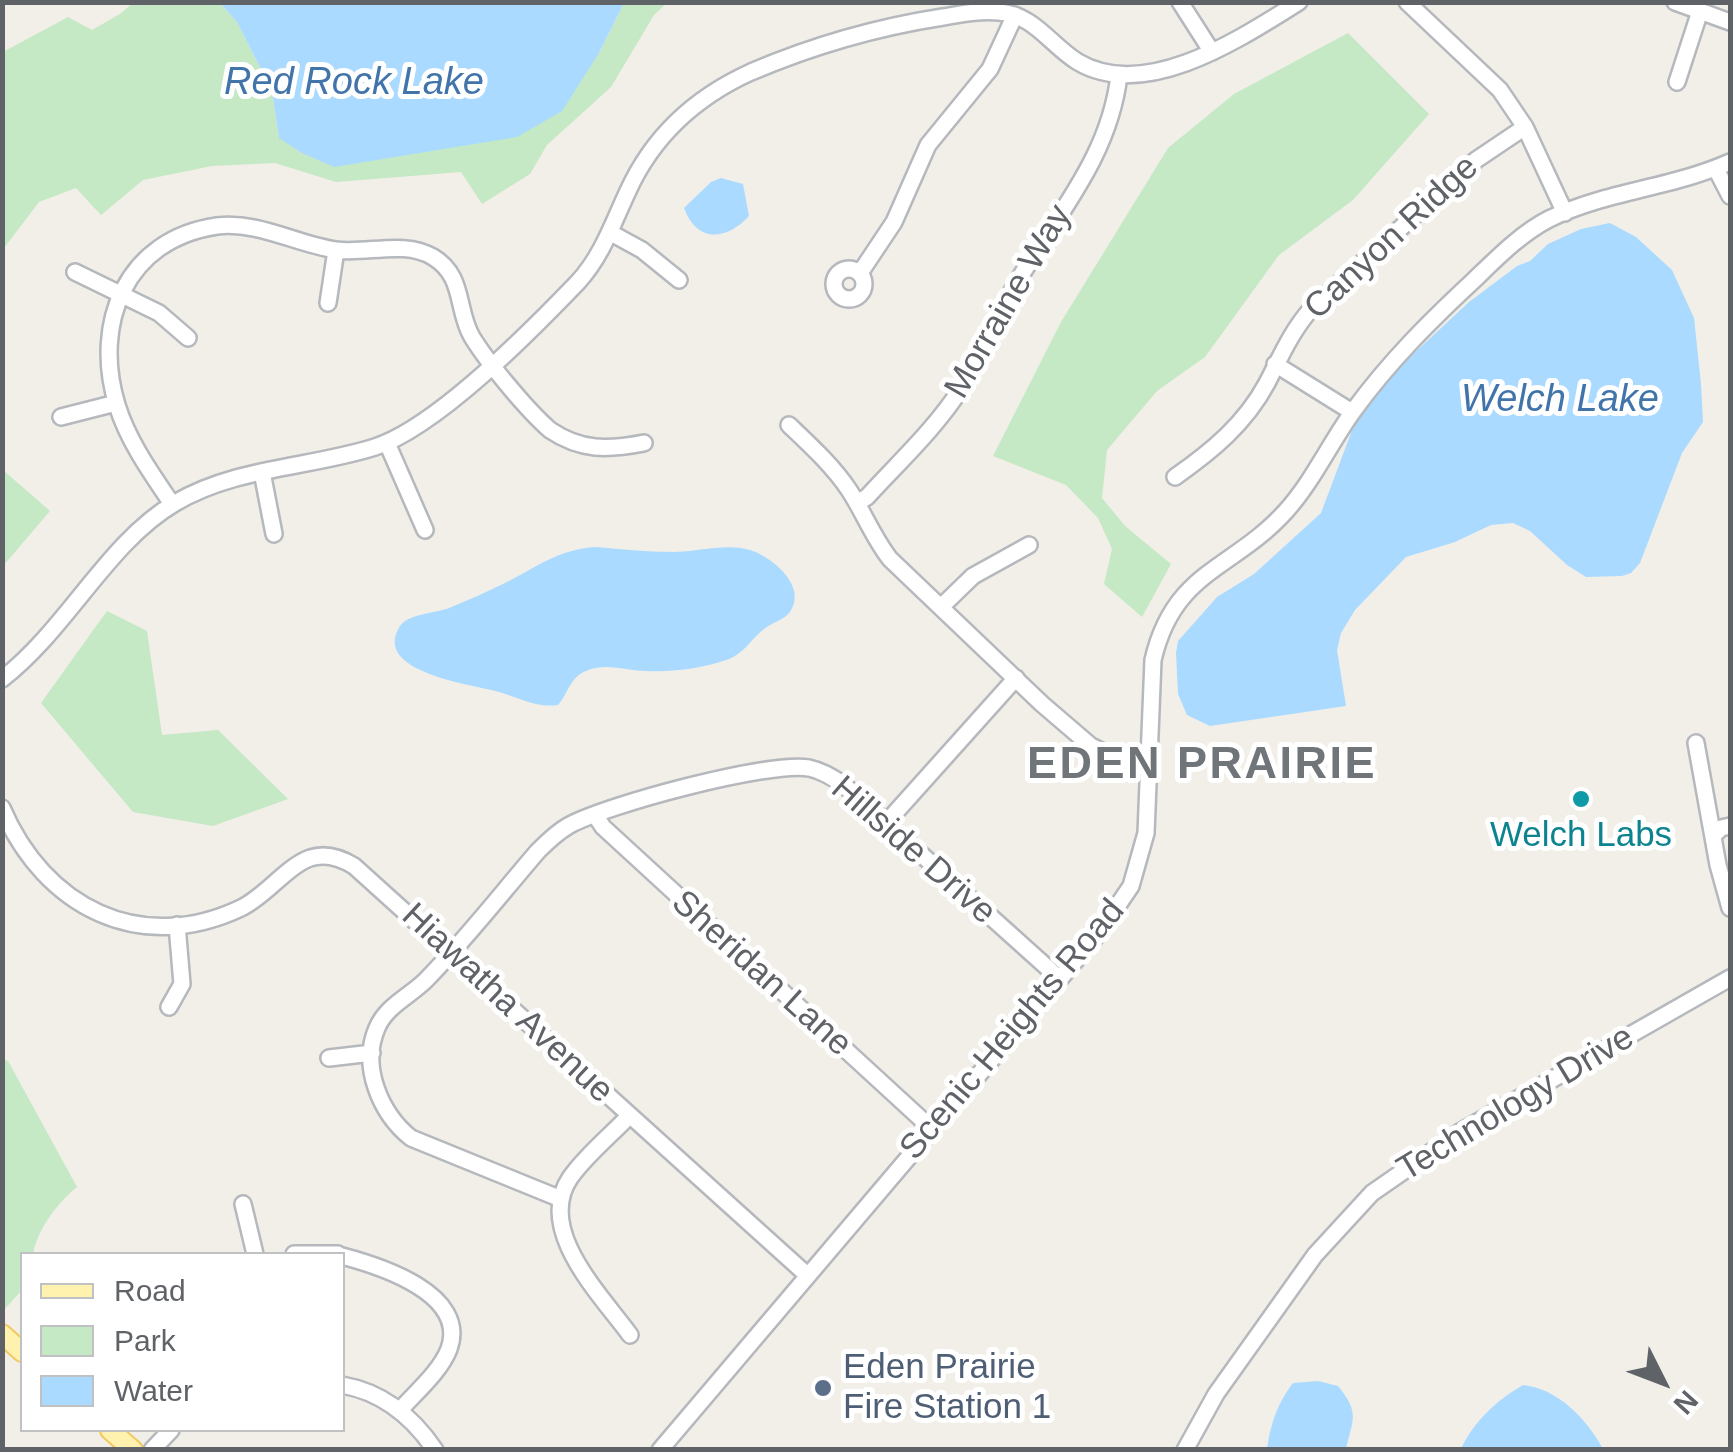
<!DOCTYPE html>
<html>
<head>
<meta charset="utf-8">
<style>
  body { margin:0 }
  #map { position:relative; width:1733px; height:1452px; overflow:hidden; background:#f1efe8; font-family:Arial,sans-serif }
  canvas { display:block }
  .frame { position:absolute; inset:0; border:5px solid #5f6368; pointer-events:none }
  .legend { position:absolute; left:20px; top:1252px; width:325px; height:180px; box-sizing:border-box; background:#fff; border:2px solid #bfc1c3; margin:0; padding:12px 18px; list-style:none; font-size:30px; color:#5f6368 }
  .legend li { display:flex; align-items:center; gap:20px; height:50px }
  .legend b { width:50px; border:2px solid #bfc1c3 }
  .north { position:absolute; left:1613px; top:1332px; width:100px; height:100px; -webkit-text-stroke:8px #fff; paint-order:stroke; rotate:132deg; font-size:28px; font-weight:700; line-height:40px; text-align:center; color:#5f6368 }
  .north::after { content:''; display:block; margin:auto; width:35px; height:45px; background:#5f6368; clip-path:polygon(50% 0,100% 100%,50% 72%,0 100%) }
</style>
</head>
<body>
<div id="map">
<canvas width="1733" height="1452"></canvas>
<div class="frame"></div>
<ul class="legend">
<li><b style="height:12px;background:#fff2af"></b>Road</li>
<li><b style="height:28px;background:#c5e8c5"></b>Park</li>
<li><b style="height:28px;background:#aadaff"></b>Water</li>
</ul>
<div class="north">N</div>
</div>
<script>
const ctx = document.querySelector('canvas').getContext('2d');
ctx.lineJoin = 'round';
function fillPath(path, color) {
  ctx.fillStyle = color;
  ctx.fill(path, 'evenodd');
}
function stroke(path, color, width, dash) {
  ctx.strokeStyle = color;
  ctx.lineWidth = width;
  ctx.lineCap = dash ? 'butt' : 'round';
  ctx.setLineDash(dash || []);
  ctx.stroke(path);
}
function label(font, color, halo, rows, align = 'center') {
  ctx.font = font + ' Arial,sans-serif';
  ctx.lineWidth = 10;
  ctx.setLineDash([]);
  ctx.textBaseline = 'middle';
  ctx.strokeStyle = halo;
  ctx.fillStyle = color;
  for (const [text, x, y, turn = 0] of rows) {
    ctx.save();
    ctx.translate(x, y);
    ctx.rotate((+turn || 0) * Math.PI / 180);
    ctx.textAlign = isNaN(turn) ? turn : align;
    if (halo) ctx.strokeText(text, 0, 0);
    ctx.fillText(text, 0, 0);
    ctx.restore();
  }
}
fillPath(new Path2D(`
  M 133,3 L 220,3 L 237,22 L 272,91 L 279,138 L 599,53 L 624,3 L 667,3 L 654,15 L 611,87 L 547,145 L 530,174 L 482,204 L 461,172 L 336,182 L 275,163 L 212,166 L 143,180 L 101,215 L 76,188 L 39,202 L 4,248 L 3,260 L 3,52 L 68,17 L 92,30 L 120,14 Z
  M 1348,33 L 1429,114 L 1353,200 L 1279,255 L 1205,357 L 1157,391 L 1107,450 L 1102,498 L 1125,526 L 1171,564 L 1142,617 L 1104,584 L 1112,549 L 1098,518 L 1066,485 L 993,456 L 1061,322 L 1168,148 L 1234,94 Z
  M 3,470 L 50,511 L 3,566 L 2,566 Z
  M 107,611 L 147,631 L 162,735 L 218,730 L 288,799 L 213,826 L 133,812 L 41,703 Z
  M 3,1059 L 8,1061 L 77,1187 C 57,1203 38,1229 33,1254 L 22,1254 L 22,1290 L 3,1311 Z`), '#c5e8c5');
fillPath(new Path2D(`
  M 220,3 L 624,3 L 599,53 L 562,111 L 517,137 L 334,167 L 302,153 L 279,138 L 272,91 L 237,22 Z
  M 721,178 L 743,184 L 749,216 C 726,241 697,243 684,208 L 711,182 Z
  M 1610,223 L 1636,237 L 1672,270 L 1694,318 L 1701,384 L 1703,422 L 1682,453 L 1640,563 L 1631,573 L 1622,576 L 1586,577 L 1567,565 L 1530,531 L 1513,523 L 1491,525 L 1455,542 L 1406,557 L 1355,610 L 1341,633 L 1337,650 L 1346,706 L 1210,726 L 1187,715 L 1178,694 L 1176,653 L 1178,641 L 1217,597 L 1254,574 L 1321,513 L 1354,425 L 1369,395 L 1469,302 L 1517,266 L 1530,261 L 1548,244 L 1581,229 Z
  M 596,547 C 621,549 647,552 673,552 C 698,552 725,543 750,550 C 772,557 808,586 790,612 C 784,620 771,623 764,629 C 749,641 743,656 723,661 C 698,669 673,672 647,671 C 626,671 606,662 586,671 C 570,677 568,694 558,705 C 537,708 519,698 499,692 C 476,685 370,673 400,626 C 408,614 436,613 449,608 C 468,600 487,592 505,583 C 537,567 559,549 596,547 Z
  M 1318,1381 L 1338,1386 C 1360,1413 1353,1419 1346,1449 L 1267,1449 C 1271,1423 1277,1404 1293,1383 Z
  M 1523,1385 C 1557,1388 1587,1419 1603,1449 L 1461,1449 C 1474,1421 1497,1400 1523,1385 Z`), '#aadaff');
const minor = new Path2D(`
  M 1180,2 L 1212,52
  M 1407,2 L 1500,90 L 1525,127 L 1565,213
  M 1675,2 L 1730,22
  M 1677,82 L 1700,11
  M 1716,169 L 1730,196
  M 611,233 L 642,250 L 679,280
  M834 284a15 15 0 1 1 30 0a15 15 0 1 1-30 0Z
  M 75,272 L 159,313 L 188,338
  M 860,273 L 894,222 L 928,145 L 990,69 L 1015,15
  M 328,303 L 336,250
  M 1275,364 L 1352,412
  M 61,417 L 116,403
  M 789,425 C 810,445 832,465 849,490 C 864,513 873,537 890,559 L 1042,704 L 1091,746 L 1118,759 L 1148,760
  M 387,443 L 425,530
  M 262,472 L 274,534
  M 1175,477 C 1212,451 1245,424 1267,383 C 1281,356 1291,332 1311,309 L 1476,160 L 1525,127
  M 857,503 L 867,497 C 899,462 936,428 962,387 C 983,352 998,314 1019,279 C 1059,212 1110,155 1119,75
  M 172,504 C 151,473 128,441 117,405 C 92,323 126,239 217,226 C 258,221 296,244 336,250 C 368,254 404,240 433,257 C 465,276 456,310 472,337 C 488,363 527,410 550,430 C 581,451 608,450 644,443
  M 942,606 L 973,576 L 1029,545
  M 2,679 C 67,629 108,542 175,503 C 236,467 309,468 375,447 C 437,427 532,330 578,282 C 602,256 613,223 628,191 C 653,136 696,97 751,72 C 812,46 878,27 943,17 C 961,14 980,10 999,12 C 1035,15 1050,45 1078,62 C 1146,102 1241,38 1299,2
  M 1696,743 L 1718,865 L 1730,908
  M 2,808 C 44,907 140,956 241,908 C 266,896 286,867 310,858 C 325,853 341,858 354,866 L 807,1275
  M 595,815 L 603,827 L 932,1129
  M 886,823 L 1016,678
  M 1713,836 L 1721,828 L 1730,826
  M 169,1007 L 182,984 L 177,925
  M 329,1058 L 372,1053
  M 629,1116 C 610,1136 586,1155 570,1178 C 535,1230 601,1295 630,1335
  M 561,1199 L 411,1138 C 381,1114 360,1067 377,1028 C 386,1006 410,996 426,980 C 466,939 501,894 538,851 C 547,842 556,833 568,826 C 605,805 769,761 809,768 C 823,771 833,778 844,785 L 1060,979
  M 243,1204 L 255,1254
  M 294,1254 L 338,1254
  M 342,1256 C 380,1266 469,1294 449,1349 C 440,1372 416,1392 400,1410
  M 342,1385 C 382,1392 412,1416 435,1450
  M 152,1450 L 171,1430
  M 660,1450 L 1099,933 L 1131,886 L 1146,833 L 1153,660 C 1174,570 1233,570 1286,511 C 1313,481 1330,443 1354,410 C 1389,362 1429,322 1472,282 C 1496,259 1520,234 1549,219 C 1606,191 1672,188 1730,162
  M 1185,1450 L 1216,1394 L 1315,1255 L 1372,1193 L 1460,1132 L 1730,978`);
const major = new Path2D(`
  M 2,1334 L 22,1352
  M 110,1430 L 133,1450`);
stroke(minor, '#b5b8bc', 20);
stroke(major, '#f2c960', 22);
stroke(minor, '#fff', 15);
stroke(major, '#fff2af', 18);
for (const [x, y, r, color] of [
  [1581,799,10,"#0f9aa8"],
  [823,1388,10,"#5c6f8a"]
]) {
  const dot = new Path2D();
  dot.arc(x, y, r, 0, 2 * Math.PI);
  ctx.fillStyle = color;
  ctx.fill(dot);
  stroke(dot, '#fff', 4);
}
label('35px', '#5f6368', '#fff', [
  ["Canyon Ridge",1392,238,-43],
  ["Morraine Way",1009,302,-60],
  ["Hillside Drive",913,851,41],
  ["Sheridan Lane",761,974,42],
  ["Hiawatha Avenue",507,1004,43],
  ["Scenic Heights Road",1013,1030,-50],
  ["Technology Drive",1516,1104,-31]
]);
label('35px', '#0d838f', '#fff', [
  ["Welch Labs",1581,836]
]);
label('35px', '#4e5e75', '#fff', [
  ["Eden Prairie",843,1368],
  ["Fire Station 1",843,1408]
], 'left');
label('italic 38px', '#4174aa', '#fff', [
  ["Red Rock Lake",354,83],
  ["Welch Lake",1560,400]
]);
ctx.letterSpacing = '2.5px';
label('bold 45px', '#70757a', '#fff', [
  ["EDEN PRAIRIE",1202,766]
]);
ctx.letterSpacing = '0px';
</script>
</body>
</html>
